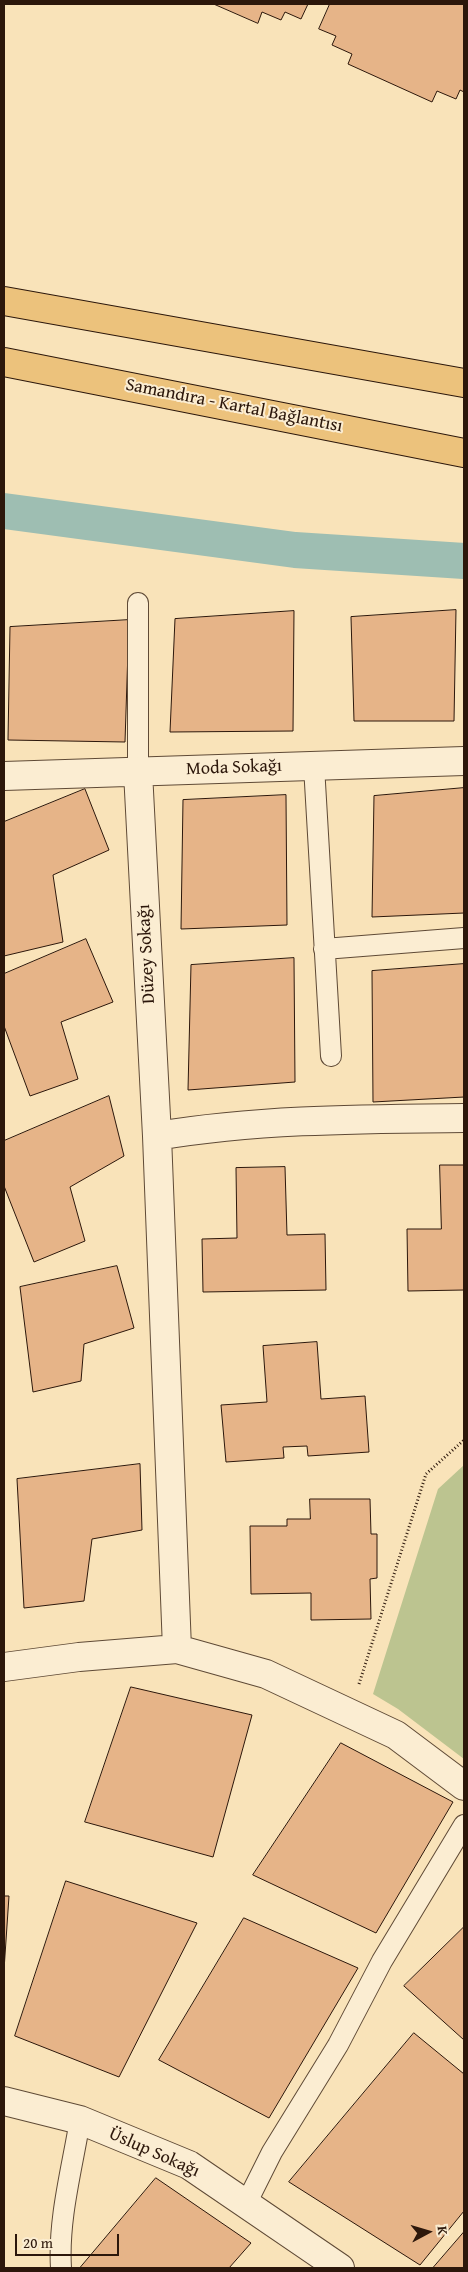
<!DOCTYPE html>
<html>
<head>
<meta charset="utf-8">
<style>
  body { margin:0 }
  #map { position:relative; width:468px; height:2272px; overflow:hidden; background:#f9e3b9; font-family:"Gentium Book Plus",serif }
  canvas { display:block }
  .frame { position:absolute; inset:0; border:5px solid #2c170b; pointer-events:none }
  .north { position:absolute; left:403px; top:2207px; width:50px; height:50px; -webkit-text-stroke:4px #fbedd2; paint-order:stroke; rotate:84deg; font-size:14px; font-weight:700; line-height:20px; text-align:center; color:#2c170b }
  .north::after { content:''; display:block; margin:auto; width:18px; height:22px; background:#2c170b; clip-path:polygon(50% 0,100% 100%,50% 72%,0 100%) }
  .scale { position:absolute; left:15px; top:2234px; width:104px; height:22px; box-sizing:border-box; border:2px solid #2c170b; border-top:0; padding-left:6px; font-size:15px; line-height:18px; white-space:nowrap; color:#2c170b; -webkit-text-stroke:4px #fbedd2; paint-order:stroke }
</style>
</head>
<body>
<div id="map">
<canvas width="468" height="2272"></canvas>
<div class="frame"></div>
<div class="north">K</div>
<div class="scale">20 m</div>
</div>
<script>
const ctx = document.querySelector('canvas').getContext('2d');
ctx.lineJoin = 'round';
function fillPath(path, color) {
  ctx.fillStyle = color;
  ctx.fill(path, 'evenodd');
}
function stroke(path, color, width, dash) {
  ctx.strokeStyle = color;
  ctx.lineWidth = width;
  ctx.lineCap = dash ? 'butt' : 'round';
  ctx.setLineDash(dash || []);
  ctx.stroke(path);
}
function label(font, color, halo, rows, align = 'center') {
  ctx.font = font + ' "Gentium Book Plus",serif';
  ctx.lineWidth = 4;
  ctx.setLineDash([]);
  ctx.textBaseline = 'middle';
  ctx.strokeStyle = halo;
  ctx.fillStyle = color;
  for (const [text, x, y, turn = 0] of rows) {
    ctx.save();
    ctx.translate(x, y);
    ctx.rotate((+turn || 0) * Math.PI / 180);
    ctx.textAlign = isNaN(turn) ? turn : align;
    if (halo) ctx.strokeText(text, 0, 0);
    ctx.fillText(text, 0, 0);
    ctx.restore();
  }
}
fillPath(new Path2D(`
  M 464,1465 L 464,1759 L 398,1709 L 373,1694 L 438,1489 Z`), '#bcc490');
stroke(new Path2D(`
  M 4,511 L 295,550 L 464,561`), '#9ebeb2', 36);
const building = new Path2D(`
  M 214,4 L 308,4 L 301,19 L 285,12 L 281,20 L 262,12 L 258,23 Z
  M 330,4 L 464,4 L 464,92 L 460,90 L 456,99 L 437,91 L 432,102 L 348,64 L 352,54 L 332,45 L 336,36 L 319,29 Z
  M 456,610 L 454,721 L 354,721 L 351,617 Z
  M 294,611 L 293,731 L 170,732 L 175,619 Z
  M 129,620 L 125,742 L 8,740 L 10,627 Z
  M 464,788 L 464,913 L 372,917 L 374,796 Z
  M 85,789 L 109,850 L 53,875 L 63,942 L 4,956 L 4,822 Z
  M 286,795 L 287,925 L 181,929 L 183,800 Z
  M 86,939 L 113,1002 L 61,1022 L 78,1079 L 30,1096 L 4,1026 L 4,974 Z
  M 294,958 L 295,1082 L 188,1090 L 191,965 Z
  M 464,964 L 464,1097 L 373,1102 L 372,971 Z
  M 109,1096 L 124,1156 L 70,1187 L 85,1241 L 34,1262 L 4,1186 L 4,1141 Z
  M 440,1165 L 464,1165 L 464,1290 L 408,1291 L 407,1229 L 441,1229 Z
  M 285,1167 L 287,1235 L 325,1234 L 326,1290 L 203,1292 L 202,1239 L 237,1238 L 236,1168 Z
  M 117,1266 L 134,1328 L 84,1344 L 81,1381 L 33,1392 L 20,1287 Z
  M 317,1342 L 321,1399 L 365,1396 L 369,1452 L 308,1456 L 307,1446 L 283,1447 L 284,1458 L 226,1462 L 221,1405 L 267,1402 L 263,1346 Z
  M 140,1464 L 142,1530 L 92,1539 L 84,1601 L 24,1608 L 17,1479 Z
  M 310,1499 L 370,1499 L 371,1534 L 377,1534 L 377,1578 L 370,1579 L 371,1619 L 311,1620 L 311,1593 L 251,1594 L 250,1526 L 287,1526 L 287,1519 L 310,1519 Z
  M 131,1687 L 252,1715 L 213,1857 L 85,1822 Z
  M 341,1743 L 453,1802 L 376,1933 L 253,1875 Z
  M 66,1881 L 197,1923 L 119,2077 L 15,2036 Z
  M 4,1896 L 9,1896 L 4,1970 Z
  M 244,1918 L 358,1968 L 269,2118 L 159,2060 Z
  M 464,1927 L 464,2040 L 404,1986 Z
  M 414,2033 L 464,2074 L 464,2211 L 420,2265 L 289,2182 Z
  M 156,2178 L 251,2243 L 229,2268 L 80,2268 Z
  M 464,2232 L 464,2268 L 433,2268 Z`);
fillPath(building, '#e6b488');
stroke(building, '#2c170b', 1);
const lane = new Path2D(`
  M 314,766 L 331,1056
  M 138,772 L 138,603
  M 324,949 L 464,938
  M 246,2204 L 272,2152 L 338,2045 L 382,1961 L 464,1825
  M 61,2268 C 58,2219 72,2169 80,2120`);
const street = new Path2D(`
  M 138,772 L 157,1136
  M 4,776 L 464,761
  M 177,1649 L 157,1136 C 259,1119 361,1119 464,1118
  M 4,1667 L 79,1657 L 177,1649 L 266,1674 L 396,1735 L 464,1786
  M 4,2101 L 80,2120 L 189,2165 L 340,2268`);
const highway = new Path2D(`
  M 4,301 L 464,383
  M 4,362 L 464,453`);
stroke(lane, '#5f4a36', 22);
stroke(street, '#5f4a36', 30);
stroke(highway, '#2c170b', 30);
stroke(new Path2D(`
  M 359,1684 L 426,1474 L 464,1440`), '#2c170b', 3, [1, 2.5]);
stroke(lane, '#fbedd2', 20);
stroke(street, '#fbedd2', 28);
stroke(highway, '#ecc27c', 28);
label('18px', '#2c170b', '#fbedd2', [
  ["Samandıra - Kartal Bağlantısı",234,406,11],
  ["Moda Sokağı",234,768,-2],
  ["Düzey Sokağı",147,954,-93],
  ["Üslup Sokağı",154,2153,24]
]);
</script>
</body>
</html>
